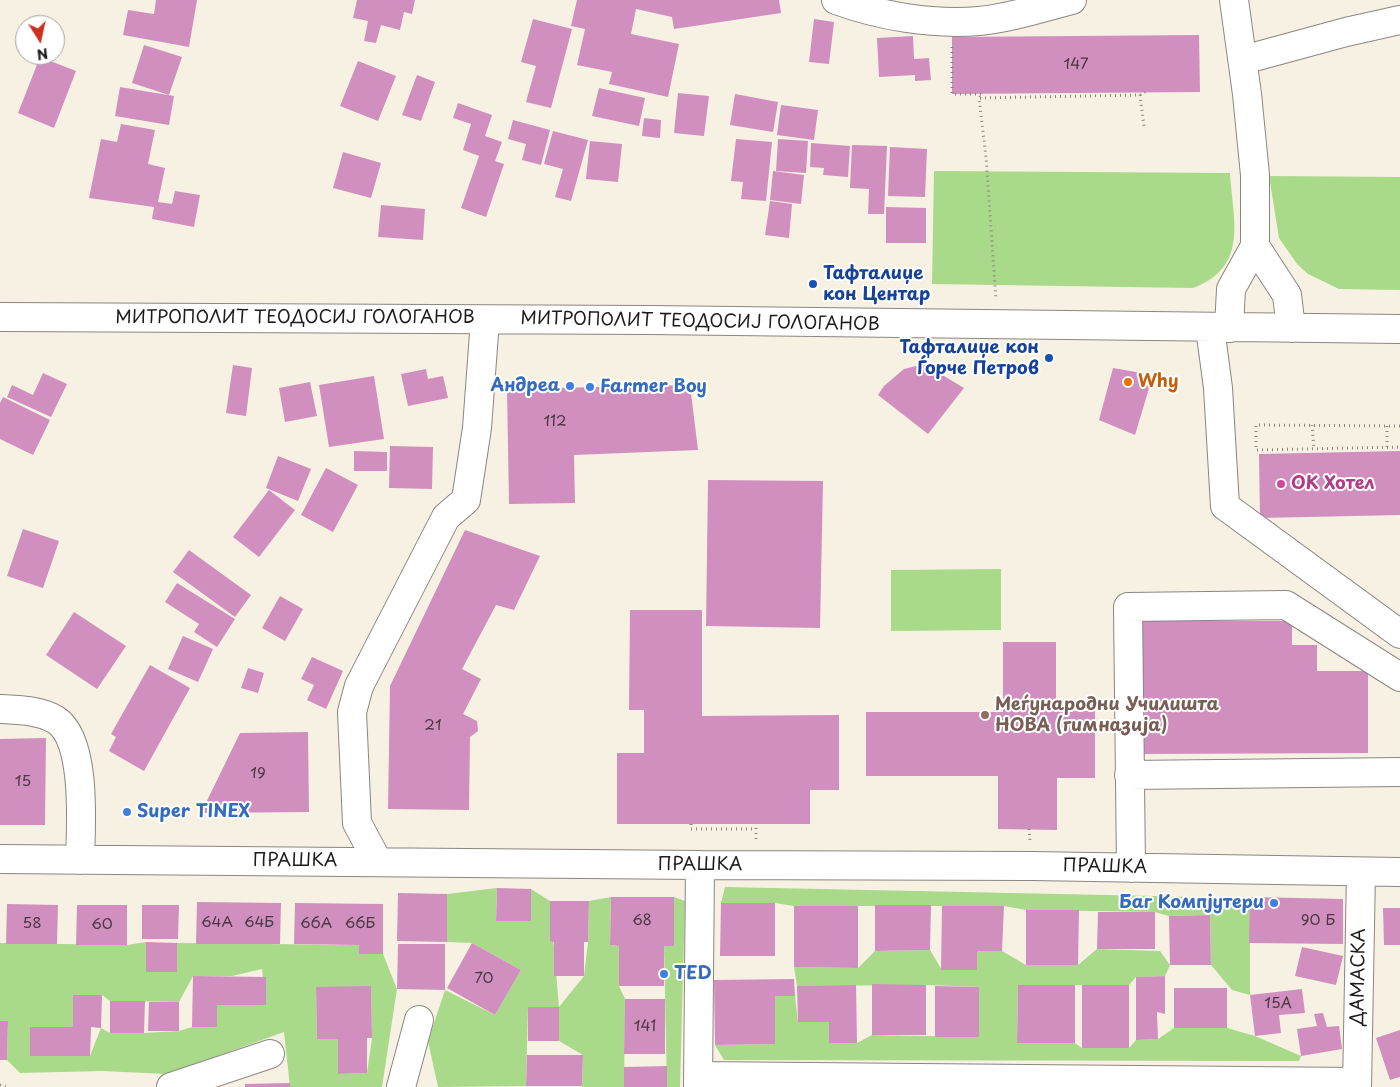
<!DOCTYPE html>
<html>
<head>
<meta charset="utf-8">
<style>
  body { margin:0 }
  #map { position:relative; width:1400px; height:1087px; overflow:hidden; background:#f7f1e3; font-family:"Playpen Sans",sans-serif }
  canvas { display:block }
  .north { position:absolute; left:15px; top:15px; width:50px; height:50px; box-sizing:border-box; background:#fff; border:1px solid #a4a4a4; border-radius:50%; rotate:170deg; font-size:14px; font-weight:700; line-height:20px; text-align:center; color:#1c1c1c }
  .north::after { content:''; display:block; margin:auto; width:18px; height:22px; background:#c8321e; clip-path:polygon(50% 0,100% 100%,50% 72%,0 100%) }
</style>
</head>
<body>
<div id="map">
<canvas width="1400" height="1087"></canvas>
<div class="north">N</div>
</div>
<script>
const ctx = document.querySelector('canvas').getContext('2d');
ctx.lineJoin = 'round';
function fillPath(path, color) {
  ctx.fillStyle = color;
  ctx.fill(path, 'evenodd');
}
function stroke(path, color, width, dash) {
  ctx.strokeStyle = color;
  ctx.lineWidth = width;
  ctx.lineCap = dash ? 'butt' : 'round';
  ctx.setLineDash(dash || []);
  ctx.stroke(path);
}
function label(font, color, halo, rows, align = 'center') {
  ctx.font = font + ' "Playpen Sans",sans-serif';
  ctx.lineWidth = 4;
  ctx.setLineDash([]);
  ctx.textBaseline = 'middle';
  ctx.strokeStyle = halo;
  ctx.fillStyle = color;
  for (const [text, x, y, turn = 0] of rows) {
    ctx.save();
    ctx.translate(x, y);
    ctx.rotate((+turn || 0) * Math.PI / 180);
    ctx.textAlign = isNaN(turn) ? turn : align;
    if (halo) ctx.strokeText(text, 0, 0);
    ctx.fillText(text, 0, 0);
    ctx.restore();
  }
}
fillPath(new Path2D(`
  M 934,171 L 1230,173 C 1233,221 1249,267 1193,288 L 932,284 Z
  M 1269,176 L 1400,177 L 1400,290 L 1339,289 L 1308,274 L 1297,264 L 1279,238 Z
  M 1001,569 L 1001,630 L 891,631 L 891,570 Z
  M 725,887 L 1250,898 L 1250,995 L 1232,990 L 1211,965 L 1210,915 L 1169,916 L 1155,912 L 1026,910 L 1004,906 L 794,906 L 775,903 L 721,903 Z
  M 497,888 L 496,920 L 530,921 L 531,889 L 550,901 L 559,1007 L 584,976 L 588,942 L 589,901 L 611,897 L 610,945 L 619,946 L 619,986 L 625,999 L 624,1087 L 582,1087 L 583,1055 L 559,1041 L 559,1007 L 528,1008 L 526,1086 L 438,1087 L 428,1041 L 445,990 L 495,1015 L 521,970 L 472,943 L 447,942 L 447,894 Z
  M 674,897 L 685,901 L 680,1087 L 667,1087 L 664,946 L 674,945 Z
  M 146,942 L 146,972 L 176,972 L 177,943 L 359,945 L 359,954 L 383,954 L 397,989 L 382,1087 L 290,1087 L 284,1032 L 167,1074 L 102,1071 L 20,1073 L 7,1060 L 8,1021 L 0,1021 L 0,943 L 127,945 ZM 262,969 L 266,1005 L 217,1005 L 216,1027 L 192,1027 L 179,1031 L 144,1033 L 110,1033 L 101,1028 L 90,1056 L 30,1056 L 30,1027 L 73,1027 L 73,995 L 102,995 L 110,1001 L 179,1002 L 193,976 L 232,976 ZM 316,987 L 371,987 L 372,1038 L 367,1073 L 338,1074 L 338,1039 L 317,1039 Z
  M 1097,949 L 1160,951 L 1170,965 L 1165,976 L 1136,977 L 1129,985 L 1018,985 L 1017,1043 L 1075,1043 L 1082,1048 L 1129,1048 L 1136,1040 L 1158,1039 L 1174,1028 L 1227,1028 L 1255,1036 L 1301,1056 L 1299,1061 L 724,1060 L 715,1045 L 775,1044 L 775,996 L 795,996 L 798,1022 L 829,1022 L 829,1043 L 857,1043 L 872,1035 L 979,1037 L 979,987 L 926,985 L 797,986 L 794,967 L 858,968 L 875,951 L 930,950 L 942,970 L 976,970 L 977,951 L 1002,951 L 1026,965 L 1078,965 Z`), '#a9da89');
fillPath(new Path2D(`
  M 156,0 L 197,0 L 189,47 L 123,35 L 128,10 L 154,14 Z
  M 357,0 L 415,0 L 412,14 L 404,12 L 400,30 L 381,25 L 376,43 L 364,41 L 368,21 L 353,18 Z
  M 577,0 L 779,0 L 781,13 L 674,29 L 672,17 L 636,9 L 631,34 L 679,44 L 668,97 L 609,84 L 612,72 L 577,65 L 585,29 L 571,26 Z
  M 533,19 L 572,29 L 551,108 L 526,102 L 536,66 L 521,62 Z
  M 814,19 L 834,22 L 829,64 L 809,62 Z
  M 1199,35 L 1200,92 L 952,94 L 952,37 Z
  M 913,36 L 914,59 L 929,58 L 931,80 L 915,81 L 915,75 L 879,77 L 877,38 Z
  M 144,45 L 182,57 L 169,95 L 132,83 Z
  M 40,57 L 76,71 L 54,128 L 18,113 Z
  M 358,61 L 396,76 L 378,121 L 340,106 Z
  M 417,75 L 435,82 L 421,121 L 402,115 Z
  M 120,87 L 174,96 L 169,125 L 115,116 Z
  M 599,88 L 645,98 L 639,126 L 592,116 Z
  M 678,93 L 709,96 L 704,136 L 674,133 Z
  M 735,94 L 778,102 L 773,132 L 730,125 Z
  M 458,103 L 492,115 L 485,136 L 502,142 L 495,161 L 504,164 L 486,217 L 461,208 L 479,156 L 463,150 L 471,124 L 453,118 Z
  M 781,105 L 818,110 L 814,140 L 777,135 Z
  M 644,118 L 661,120 L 660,138 L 642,136 Z
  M 513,120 L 550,130 L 541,165 L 522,160 L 526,144 L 508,139 Z
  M 121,124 L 155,130 L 148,164 L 165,168 L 158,202 L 172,204 L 175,191 L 200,195 L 194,227 L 152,219 L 154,207 L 89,198 L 101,139 L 117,142 Z
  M 553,131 L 588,140 L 571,201 L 555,197 L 563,169 L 544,164 Z
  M 736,139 L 772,142 L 766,201 L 741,199 L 743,182 L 731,181 Z
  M 778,139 L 808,141 L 806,173 L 776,171 Z
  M 590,141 L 622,144 L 618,182 L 586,179 Z
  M 811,143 L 850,146 L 848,177 L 823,175 L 824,168 L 810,167 Z
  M 852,145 L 887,146 L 884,214 L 868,214 L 869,189 L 850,188 Z
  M 890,147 L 927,149 L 925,197 L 888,196 Z
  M 343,152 L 381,163 L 371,198 L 333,188 Z
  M 773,171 L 804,175 L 801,204 L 770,200 Z
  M 770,201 L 792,204 L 789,238 L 765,235 Z
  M 381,205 L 425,209 L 423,240 L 378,237 Z
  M 886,207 L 926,208 L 926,243 L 886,243 Z
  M 924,364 L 964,388 L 928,434 L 878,395 L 884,386 L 904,369 Z
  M 233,365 L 252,368 L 246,416 L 226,413 Z
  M 1113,368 L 1153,375 L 1135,435 L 1099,420 Z
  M 426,369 L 428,379 L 443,376 L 448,398 L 408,406 L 401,374 Z
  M 43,373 L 67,384 L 51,417 L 7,397 L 12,385 L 33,395 Z
  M 374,376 L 384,439 L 329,447 L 319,385 Z
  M 310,382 L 317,416 L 285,422 L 279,388 Z
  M 690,385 L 698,450 L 574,455 L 575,503 L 509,504 L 507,389 Z
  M 3,397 L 50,420 L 33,455 L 0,439 L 0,403 Z
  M 390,446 L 433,447 L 432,489 L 389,488 Z
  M 354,451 L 387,452 L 387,471 L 354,471 Z
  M 1400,451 L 1400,515 L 1260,518 L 1259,454 Z
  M 278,456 L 311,469 L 298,501 L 266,488 Z
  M 326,468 L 358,485 L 333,532 L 301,515 Z
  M 708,480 L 823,481 L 820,628 L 706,626 Z
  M 269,490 L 295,510 L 259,557 L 233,537 Z
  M 23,529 L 59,541 L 43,588 L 7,576 Z
  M 465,530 L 540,556 L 514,610 L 496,605 L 462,669 L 481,679 L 463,714 L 477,721 L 478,731 L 470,737 L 469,810 L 388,809 L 390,686 Z
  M 189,550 L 251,595 L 235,617 L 173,572 Z
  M 177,583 L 235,619 L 217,647 L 194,632 L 199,624 L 165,602 Z
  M 280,596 L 303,609 L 285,641 L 262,628 Z
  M 630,610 L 702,610 L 702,716 L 839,715 L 839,790 L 810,790 L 810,824 L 617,824 L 617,753 L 644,753 L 644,710 L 629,710 Z
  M 74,612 L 126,646 L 97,689 L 46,655 Z
  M 1142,621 L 1292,621 L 1292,645 L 1317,645 L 1317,671 L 1368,671 L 1368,753 L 1142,754 Z
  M 183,636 L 213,649 L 198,682 L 168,669 Z
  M 1003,642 L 1056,642 L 1056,711 L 1095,711 L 1095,778 L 1057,778 L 1057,830 L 998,829 L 998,776 L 866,776 L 866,712 L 1003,712 Z
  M 312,657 L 343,671 L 326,709 L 307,700 L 314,685 L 301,679 Z
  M 150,665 L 190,688 L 144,771 L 109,751 L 116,737 L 111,734 Z
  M 248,668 L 264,673 L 258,693 L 241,688 Z
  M 308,732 L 309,812 L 201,813 L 240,733 Z
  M 46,738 L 45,825 L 0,825 L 0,739 Z
  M 497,888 L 531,889 L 531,921 L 496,921 Z
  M 398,893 L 447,894 L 447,942 L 397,941 Z
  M 611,897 L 674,897 L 674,946 L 664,946 L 664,986 L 619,986 L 619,946 L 610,945 Z
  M 1250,897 L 1343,899 L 1343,944 L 1249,943 Z
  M 550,901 L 589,901 L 588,942 L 584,942 L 584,976 L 554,976 L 554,942 L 550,941 Z
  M 197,902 L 281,903 L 280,944 L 196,944 Z
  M 295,903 L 383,904 L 383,954 L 359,954 L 359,945 L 294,944 Z
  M 721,903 L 775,903 L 775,956 L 720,956 Z
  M 7,904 L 58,905 L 57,944 L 6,944 Z
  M 77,905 L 127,905 L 127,945 L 76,945 Z
  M 142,905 L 179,905 L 178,939 L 142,939 Z
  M 875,905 L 931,905 L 930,950 L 875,951 Z
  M 794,906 L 858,906 L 858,968 L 794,967 Z
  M 942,906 L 1004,906 L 1002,951 L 977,951 L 977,970 L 941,970 Z
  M 1383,908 L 1400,908 L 1400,945 L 1384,945 Z
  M 1026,910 L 1079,910 L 1078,965 L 1026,965 Z
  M 1098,912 L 1155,912 L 1155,949 L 1097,949 Z
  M 1210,915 L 1211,965 L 1170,965 L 1169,916 Z
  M 146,942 L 177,943 L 177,972 L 146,972 Z
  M 472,943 L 521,970 L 495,1015 L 447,988 Z
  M 398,944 L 445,944 L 445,990 L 397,989 Z
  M 1302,947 L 1343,956 L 1336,985 L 1295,976 Z
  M 193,976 L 266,977 L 266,1005 L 217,1005 L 217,1027 L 192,1027 Z
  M 1165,976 L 1165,1014 L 1157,1012 L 1158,1039 L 1136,1040 L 1136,977 Z
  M 794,979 L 795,996 L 775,996 L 775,1044 L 715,1045 L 714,980 Z
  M 872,984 L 926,985 L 926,1035 L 872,1035 Z
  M 856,985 L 857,1043 L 829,1043 L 829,1022 L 798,1022 L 797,986 Z
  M 1018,985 L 1075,985 L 1075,1043 L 1017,1043 Z
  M 1082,985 L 1129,985 L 1129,1048 L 1082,1048 Z
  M 371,986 L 372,1038 L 367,1038 L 367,1073 L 338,1074 L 338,1039 L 317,1039 L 316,987 Z
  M 935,986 L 979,987 L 979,1037 L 935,1037 Z
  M 1174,988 L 1227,988 L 1227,1028 L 1174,1028 Z
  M 1302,989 L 1305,1013 L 1279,1015 L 1281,1033 L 1255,1036 L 1250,995 Z
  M 73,995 L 102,995 L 101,1028 L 91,1027 L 90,1056 L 30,1056 L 30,1027 L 73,1027 Z
  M 625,999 L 665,999 L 665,1054 L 624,1054 Z
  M 110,1001 L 145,1001 L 144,1033 L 110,1033 Z
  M 149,1002 L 179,1002 L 179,1031 L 148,1031 Z
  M 528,1007 L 559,1007 L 559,1041 L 528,1041 Z
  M 1323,1013 L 1327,1027 L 1339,1026 L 1342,1049 L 1301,1056 L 1297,1029 L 1317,1026 L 1314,1014 Z
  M 0,1021 L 8,1021 L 7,1060 L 0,1060 Z
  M 1400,1030 L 1400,1077 L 1390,1080 L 1376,1038 Z
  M 527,1055 L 583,1055 L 582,1086 L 526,1086 Z
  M 667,1066 L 667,1087 L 624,1087 L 624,1067 Z
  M 290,1083 L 290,1087 L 245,1087 L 245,1084 Z`), '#d18fbf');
const minor = new Path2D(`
  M 836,0 C 880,16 932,25 979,21 C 1010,18 1041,8 1072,0
  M 1243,60 L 1346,32 L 1400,20
  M 1255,246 L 1287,295 L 1291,328
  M 0,317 L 650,320 L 1400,329
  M 1210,328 L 1218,388 L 1225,506 L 1400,634
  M 1229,328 L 1231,289 L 1255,246 L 1255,175 L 1247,94 L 1234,0
  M 0,709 C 18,710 40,710 56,720 C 87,740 81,827 80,860
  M 1129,775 L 1400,772
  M 0,859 L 700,865 L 1031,866 L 1400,872
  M 378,862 L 357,823 L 352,712 L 359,686 L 446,517 L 466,500 L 477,428 L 485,320
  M 1131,868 L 1128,607 L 1286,605 L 1400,677
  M 698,1076 L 1357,1082
  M 171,1087 L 270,1054
  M 401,1087 L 419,1020
  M 698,1087 L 700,865
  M 1357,1087 L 1361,872`);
stroke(minor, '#8a8680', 30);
stroke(new Path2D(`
  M 952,47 L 952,94 L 982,94 L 979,98 L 986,157 L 996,300
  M 1140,95 L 1145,92
  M 980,98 L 1140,95 L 1144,126
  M 1312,425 L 1314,449
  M 1400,426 L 1256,425 L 1256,450 L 1400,447
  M 1387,447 L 1387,425
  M 691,824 L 691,829 L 756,829
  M 1029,829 L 1030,840
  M 756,839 L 756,824
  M 0,1085 L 6,1087`), '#8a8680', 3, [1, 4]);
stroke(minor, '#fff', 28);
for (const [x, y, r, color] of [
  [813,284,5,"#1a4fb4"],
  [1049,358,5,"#1a4fb4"],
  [1128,382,5,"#e8710a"],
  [570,386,5,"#3f7fe0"],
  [590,387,5,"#3f7fe0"],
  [1281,484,5,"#d1479c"],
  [985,715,5,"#8d6e63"],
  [127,812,5,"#3f7fe0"],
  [1274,903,5,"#3f7fe0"],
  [664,974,5,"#3f7fe0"]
]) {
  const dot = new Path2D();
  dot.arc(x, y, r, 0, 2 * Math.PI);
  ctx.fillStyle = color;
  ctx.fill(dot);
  stroke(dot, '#fff', 2);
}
label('15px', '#493945', null, [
  ["147",1076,65],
  ["112",555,422],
  ["21",433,726],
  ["19",258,774],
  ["15",23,782],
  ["68",642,921],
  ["90 Б",1318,921],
  ["64А",217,923],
  ["64Б",259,923],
  ["58",32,924],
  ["66А",316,924],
  ["66Б",360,924],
  ["60",102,925],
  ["70",484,979],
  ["15A",1278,1004],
  ["141",645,1027]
]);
label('bold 18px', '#164399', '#fff', [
  ["Тафталиџе",823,274],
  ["кон Центар",823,295],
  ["Тафталиџе кон",1039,348,"right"],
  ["Ѓорче Петров",1039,369,"right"]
], 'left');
label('18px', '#1c1c1c', '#fff', [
  ["МИТРОПОЛИТ ТЕОДОСИЈ ГОЛОГАНОВ",295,318],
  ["МИТРОПОЛИТ ТЕОДОСИЈ ГОЛОГАНОВ",700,322,1],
  ["ПРАШКА",295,861],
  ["ПРАШКА",700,865],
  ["ПРАШКА",1105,867,1],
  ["ДАМАСКА",1359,977,-89]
]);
label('bold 18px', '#c56008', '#fff', [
  ["Why",1138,382]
], 'left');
label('bold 18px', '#366cbe', '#fff', [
  ["Андреа",560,386,"right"],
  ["Farmer Boy",600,387],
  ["Super TINEX",137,812],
  ["Баг Компјутери",1264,903,"right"],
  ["TED",674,974]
], 'left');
label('bold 18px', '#b23c85', '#fff', [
  ["ОК Хотел",1291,484]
], 'left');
label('bold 18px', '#785e54', '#fff', [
  ["Меѓународни Училишта",995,705],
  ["НОВА (гимназија)",995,726]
], 'left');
</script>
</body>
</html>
